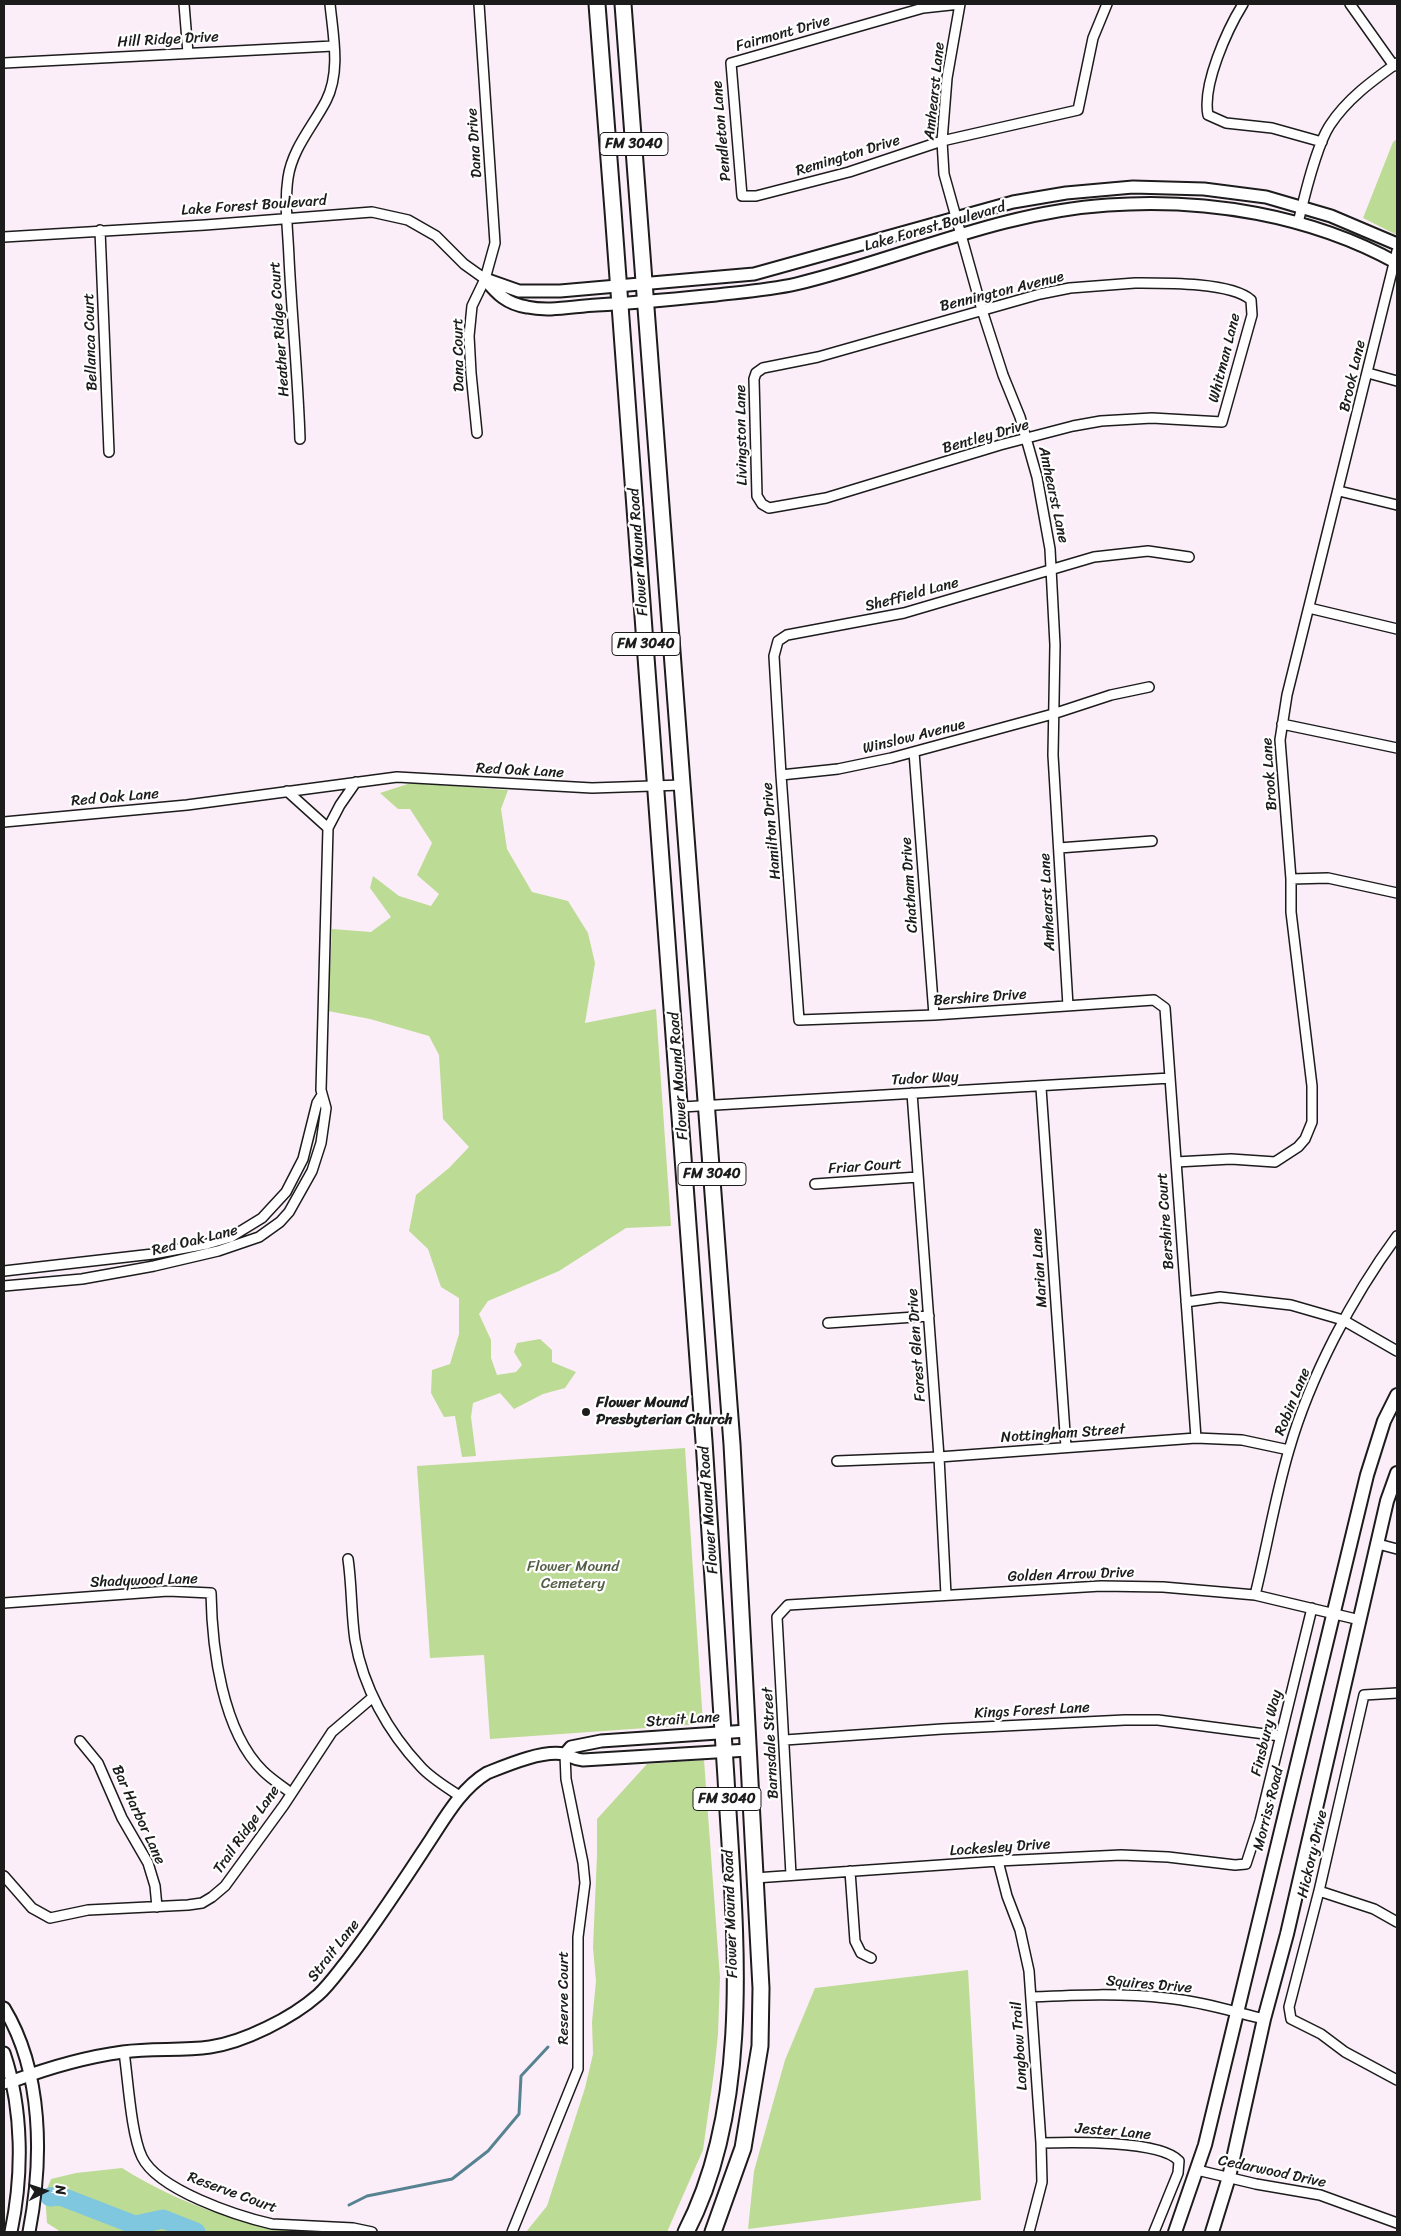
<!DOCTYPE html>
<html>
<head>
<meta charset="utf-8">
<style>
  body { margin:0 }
  #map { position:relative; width:1401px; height:2236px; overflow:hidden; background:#fceef8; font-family:Sriracha,sans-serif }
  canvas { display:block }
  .frame { position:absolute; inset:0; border:5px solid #1c1c1c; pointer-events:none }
  .north { position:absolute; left:20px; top:2166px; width:50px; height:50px; -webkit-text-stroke:4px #fff; paint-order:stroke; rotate:86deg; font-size:14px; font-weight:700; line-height:20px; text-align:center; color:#1c1c1c }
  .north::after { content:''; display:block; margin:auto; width:18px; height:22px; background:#1c1c1c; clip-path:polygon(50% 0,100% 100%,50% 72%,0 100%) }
</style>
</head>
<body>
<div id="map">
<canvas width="1401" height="2236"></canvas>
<div class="frame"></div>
<div class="north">N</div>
</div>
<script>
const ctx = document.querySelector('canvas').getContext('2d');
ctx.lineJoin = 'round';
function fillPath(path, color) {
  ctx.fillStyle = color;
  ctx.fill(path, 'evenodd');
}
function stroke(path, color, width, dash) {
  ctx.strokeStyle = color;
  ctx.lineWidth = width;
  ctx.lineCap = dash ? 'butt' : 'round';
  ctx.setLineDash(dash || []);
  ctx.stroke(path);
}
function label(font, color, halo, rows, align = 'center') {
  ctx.font = font + ' Sriracha,sans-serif';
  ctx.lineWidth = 4.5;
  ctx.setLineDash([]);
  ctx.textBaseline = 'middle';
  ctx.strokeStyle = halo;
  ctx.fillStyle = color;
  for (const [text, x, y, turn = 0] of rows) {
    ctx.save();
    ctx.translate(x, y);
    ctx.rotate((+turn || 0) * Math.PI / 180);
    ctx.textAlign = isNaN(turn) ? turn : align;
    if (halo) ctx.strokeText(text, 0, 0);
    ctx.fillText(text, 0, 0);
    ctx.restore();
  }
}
fillPath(new Path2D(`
  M 1397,139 L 1397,235 L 1363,218 L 1393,142 Z
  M 411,783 L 508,790 L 501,809 L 507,849 L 532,892 L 568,901 L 588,933 L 595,963 L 585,1023 L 656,1009 L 671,1226 L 626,1228 L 559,1271 L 488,1301 L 479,1314 L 491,1340 L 491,1358 L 497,1375 L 516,1372 L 522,1365 L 514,1352 L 517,1343 L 540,1339 L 552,1350 L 552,1362 L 576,1372 L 565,1388 L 543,1394 L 514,1409 L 500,1393 L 473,1403 L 471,1417 L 476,1456 L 462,1457 L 455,1416 L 444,1417 L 431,1393 L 432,1370 L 450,1364 L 459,1334 L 459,1298 L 441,1287 L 428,1249 L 409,1231 L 416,1195 L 449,1168 L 469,1147 L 443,1119 L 439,1055 L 429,1036 L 370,1019 L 328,1011 L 332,929 L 371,932 L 391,917 L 370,888 L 373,876 L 399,896 L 431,906 L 439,894 L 417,875 L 432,843 L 410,809 L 398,809 L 380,793 Z
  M 685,1448 L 703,1724 L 490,1739 L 484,1655 L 430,1658 L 417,1466 Z
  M 704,1760 L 720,1978 L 718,2034 L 714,2072 L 703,2150 L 667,2232 L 526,2232 L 547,2206 L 585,2088 L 593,2054 L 592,2022 L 596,1981 L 593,1948 L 597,1855 L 597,1819 L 647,1764 Z
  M 968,1970 L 981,2200 L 748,2229 L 754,2171 L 785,2060 L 815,1988 Z
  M 122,2168 C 178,2203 239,2225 305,2232 L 61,2232 L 47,2223 L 45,2194 L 51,2179 L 76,2173 Z`), '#bcdb94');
stroke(new Path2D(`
  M 349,2205 L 367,2196 L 452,2179 L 488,2151 L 519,2114 L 521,2076 L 548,2047`), '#578291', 3);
stroke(new Path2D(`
  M 50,2197 L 60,2196 L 135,2225 L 163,2219 L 196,2232`), '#7fc6df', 19);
const minor = new Path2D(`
  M 184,4 L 188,53
  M 960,4 L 947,78 L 942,141 L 944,174 L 982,310 L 1003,375 L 1020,417 L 1037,477 L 1050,549 L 1055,645 L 1053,755 L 1068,1006
  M 960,4 L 923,8 L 731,63 L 742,196 L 756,196 L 849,172 L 942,141 L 1078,110 L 1093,38 L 1107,4
  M 1243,4 C 1227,30 1202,85 1208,115 L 1226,123 L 1272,128 L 1322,142
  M 1350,4 L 1394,66
  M 4,63 L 333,46
  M 1298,223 C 1304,198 1316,146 1330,125 C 1347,99 1372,81 1397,63
  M 100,230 L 109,452
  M 4,237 L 205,225 L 372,212 L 408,220 L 436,236 L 464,264 L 485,279
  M 1135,283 C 1163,283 1231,282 1251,300 L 1252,315 L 1222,422 L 1152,418 L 1101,421 L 1073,426 L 1000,445 L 826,498 L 769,508 L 762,504 L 757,496 L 754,379 L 756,373 L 763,368 L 818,357 L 1040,294 L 1070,288 Z
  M 1368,373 L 1397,381
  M 477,433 L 471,373 L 469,336 L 472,306 L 485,279 L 495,243 L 479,4
  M 300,439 C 298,378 292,318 289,258 C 288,231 284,204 288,178 C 292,149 313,126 326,101 C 341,72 333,35 330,4
  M 1339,491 L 1397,505
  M 1189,557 L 1148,551 L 1094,557 L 904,613 L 787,635 L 778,641 L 774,656 L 781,775 L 799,1020 L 934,1015 L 1154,1000 L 1165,1008 L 1196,1438
  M 1309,608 L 1397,629
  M 1282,724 L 1397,748
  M 914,752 L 934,1015
  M 781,775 L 838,769 L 891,758 L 1053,714 L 1111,695 L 1149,687
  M 287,791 L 328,828
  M 4,822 L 187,805 L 397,777 L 592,788 L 682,785
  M 1059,848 L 1152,841
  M 1291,879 L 1328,878 L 1397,893
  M 1041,1088 L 1066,1447
  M 912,1093 L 939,1457 L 946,1595
  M 682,1107 L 1170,1078
  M 1176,1162 L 1231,1159 L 1275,1162 L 1298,1147 L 1305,1139 L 1312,1122 L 1312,1086 L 1291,912 L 1291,879 L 1280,740 L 1287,695 L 1397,251
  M 815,1184 L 918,1177
  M 4,1271 L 153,1254 L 207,1244 L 231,1237 L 262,1218 L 286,1192 L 303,1159 L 317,1103 L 322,1095
  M 4,1286 L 82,1279 L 154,1266 L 218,1251 L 259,1237 L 280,1222 L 289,1212 L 312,1171 L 321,1143 L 326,1108 L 321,1090 L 328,828 L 340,805 L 356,782
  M 1186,1302 L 1220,1297 L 1291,1305 L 1343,1320 L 1397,1351
  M 828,1323 L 929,1316
  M 837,1461 L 939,1457 L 1196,1438 L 1242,1440 L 1289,1450
  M 1378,1544 L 1397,1549
  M 348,1559 C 352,1586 351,1613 355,1640 C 363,1687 388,1732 421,1767 C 432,1779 448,1788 461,1797
  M 1255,1595 C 1267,1547 1275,1497 1289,1450 C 1310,1377 1352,1297 1397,1236
  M 4,1603 L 168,1591 L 211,1593 C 212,1648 222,1731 263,1771 C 271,1779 282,1786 291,1793
  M 1397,1693 L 1364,1695 L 1319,1891 L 1289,2007 L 1291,2019 L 1321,2034 L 1345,2052 L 1397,2080
  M 785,1740 L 942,1729 L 1125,1720 L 1158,1720 L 1280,1736
  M 80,1741 L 98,1763 L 122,1818 L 148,1863 L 155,1886 L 157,1907
  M 998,1861 L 1007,1896 L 1020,1930 L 1029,1971 L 1041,2143 L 1042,2182 L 1029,2232
  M 850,1871 L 855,1941 L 861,1953 L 871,1958
  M 791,1875 L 777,1617 L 788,1605 L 1101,1586 L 1163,1587 L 1255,1595 L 1360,1620
  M 4,1876 L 32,1908 L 50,1918 L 88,1910 L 188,1905 L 202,1903 L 212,1897 L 225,1886 L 284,1805 L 332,1732 L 373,1697
  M 755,1878 L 998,1861 L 1121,1855 L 1168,1857 L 1235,1865 L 1246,1864 L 1260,1821 L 1312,1608
  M 1319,1891 L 1374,1909 L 1397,1922
  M 1031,1997 C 1076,1995 1121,1993 1166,1998 C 1199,2001 1231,2011 1264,2019
  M 124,2052 C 128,2079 131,2134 142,2157 C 158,2190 237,2216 272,2224 L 353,2228 L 372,2232
  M 4,2084 L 13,2081
  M 1041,2143 C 1069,2142 1161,2140 1179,2161 L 1178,2173 L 1154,2232
  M 1197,2170 L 1256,2184 L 1320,2195 L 1397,2223
  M 512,2232 L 578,2069 L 578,1937 L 585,1883 L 583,1863 L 566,1779 L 565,1754`);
const tertiary = new Path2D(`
  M 485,279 C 497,294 507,304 527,307 C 550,312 574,306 597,305 C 637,303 676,299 716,295 C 742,292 769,290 796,284 C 900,259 999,212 1108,205 C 1206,198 1310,215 1397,263
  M 485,279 L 519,291 L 560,291 L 754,274 L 1013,202 L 1066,193 L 1133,187 L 1204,189 L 1266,197 L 1331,216 L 1397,244
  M 565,1754 L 571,1747 L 601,1741 L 747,1731
  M 4,2008 C 43,2072 43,2160 29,2232
  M 4,2053 C 23,2109 23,2175 11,2232
  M 13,2081 C 48,2068 85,2057 123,2052 C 152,2048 181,2051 210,2047 C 244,2042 292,2018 318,1995 C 329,1985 338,1972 347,1961 C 377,1922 404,1880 431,1839 C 446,1816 462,1788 487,1773 C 507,1765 542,1750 564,1754 C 571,1756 573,1759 583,1760 L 748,1750`);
const secondary = new Path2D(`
  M 1175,2232 L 1205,2145 L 1367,1475 L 1384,1421 L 1397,1395
  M 1212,2232 L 1229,2177 L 1264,2019 L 1287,1934 L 1387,1501 L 1397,1473`);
const primary = new Path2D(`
  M 597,4 C 634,483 672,962 704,1441 C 711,1553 719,1666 726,1778 C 734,1923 755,2099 686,2232
  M 623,4 L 732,1444 L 761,1988 L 760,2046 L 743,2148 L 713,2232`);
stroke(minor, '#1c1c1c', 12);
stroke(tertiary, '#1c1c1c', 15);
stroke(secondary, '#1c1c1c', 16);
stroke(primary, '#1c1c1c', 19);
stroke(minor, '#fff', 9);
stroke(tertiary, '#fff', 11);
stroke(secondary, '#fff', 12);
stroke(primary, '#fff', 15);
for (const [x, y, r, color] of [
  [586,1412,5,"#1c1c1c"]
]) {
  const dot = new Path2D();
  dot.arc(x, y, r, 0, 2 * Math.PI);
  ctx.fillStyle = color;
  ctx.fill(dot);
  stroke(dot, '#fff', 2);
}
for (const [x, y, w] of [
  [634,144,68],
  [646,644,68],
  [712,1174,68],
  [727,1799,68]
]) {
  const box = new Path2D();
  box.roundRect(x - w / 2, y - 11.5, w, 23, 4);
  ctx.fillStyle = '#fff';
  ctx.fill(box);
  stroke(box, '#1c1c1c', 1);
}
label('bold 14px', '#1c1c1c', null, [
  ["FM 3040",634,144],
  ["FM 3040",646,644],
  ["FM 3040",712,1174],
  ["FM 3040",727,1799]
]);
label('15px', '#1c1c1c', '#fff', [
  ["Fairmont Drive",783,34,-16],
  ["Hill Ridge Drive",168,40,-3],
  ["Amhearst Lane",935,91,-84],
  ["Pendleton Lane",722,131,-95],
  ["Dana Drive",475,143,-94],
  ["Remington Drive",848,156,-17],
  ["Lake Forest Boulevard",254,206,-4],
  ["Lake Forest Boulevard",935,227,-16],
  ["Bennington Avenue",1002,292,-14],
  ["Heather Ridge Court",280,329,-94],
  ["Bellanca Court",91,342,-92],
  ["Dana Court",459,355,-91],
  ["Whitman Lane",1225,358,-76],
  ["Brook Lane",1353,376,-77],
  ["Livingston Lane",742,435,-91],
  ["Bentley Drive",986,437,-16],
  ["Amhearst Lane",1053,495,78],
  ["Flower Mound Road",639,552,-94],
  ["Sheffield Lane",912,595,-15],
  ["Winslow Avenue",914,737,-14],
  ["Red Oak Lane",520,771,3],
  ["Brook Lane",1270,774,-94],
  ["Red Oak Lane",115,798,-5],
  ["Hamilton Drive",772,831,-95],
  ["Chatham Drive",910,885,-94],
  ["Amhearst Lane",1048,902,-93],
  ["Bershire Drive",980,998,-4],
  ["Flower Mound Road",679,1076,-94],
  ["Tudor Way",925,1079,-3],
  ["Friar Court",865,1167,-4],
  ["Bershire Court",1166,1221,-94],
  ["Red Oak Lane",195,1241,-14],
  ["Marian Lane",1040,1268,-94],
  ["Forest Glen Drive",917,1345,-94],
  ["Robin Lane",1293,1402,-68],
  ["Nottingham Street",1063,1434,-4],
  ["Flower Mound Road",709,1510,-94],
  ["Golden Arrow Drive",1071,1575,-2],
  ["Shadywood Lane",144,1581,-2],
  ["Kings Forest Lane",1032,1711,-3],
  ["Strait Lane",683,1720,-4],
  ["Finsbury Way",1267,1733,-76],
  ["Barnsdale Street",771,1743,-93],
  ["Morriss Road",1269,1809,-76],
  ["Bar Harbor Lane",138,1815,65],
  ["Trail Ridge Lane",247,1830,-55],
  ["Lockesley Drive",1000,1848,-4],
  ["Hickory Drive",1313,1854,-77],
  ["Flower Mound Road",731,1914,-92],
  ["Strait Lane",334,1951,-52],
  ["Squires Drive",1149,1985,5],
  ["Reserve Court",564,1998,-90],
  ["Longbow Trail",1020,2046,-94],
  ["Jester Lane",1113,2132,5],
  ["Cedarwood Drive",1272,2172,12],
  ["Reserve Court",232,2193,20]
]);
label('bold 15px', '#1c1c1c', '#fff', [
  ["Flower Mound",596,1403],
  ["Presbyterian Church",596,1420]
], 'left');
label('15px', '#545f46', '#fff', [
  ["Flower Mound",573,1567],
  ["Cemetery",573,1584]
]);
</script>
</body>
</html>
